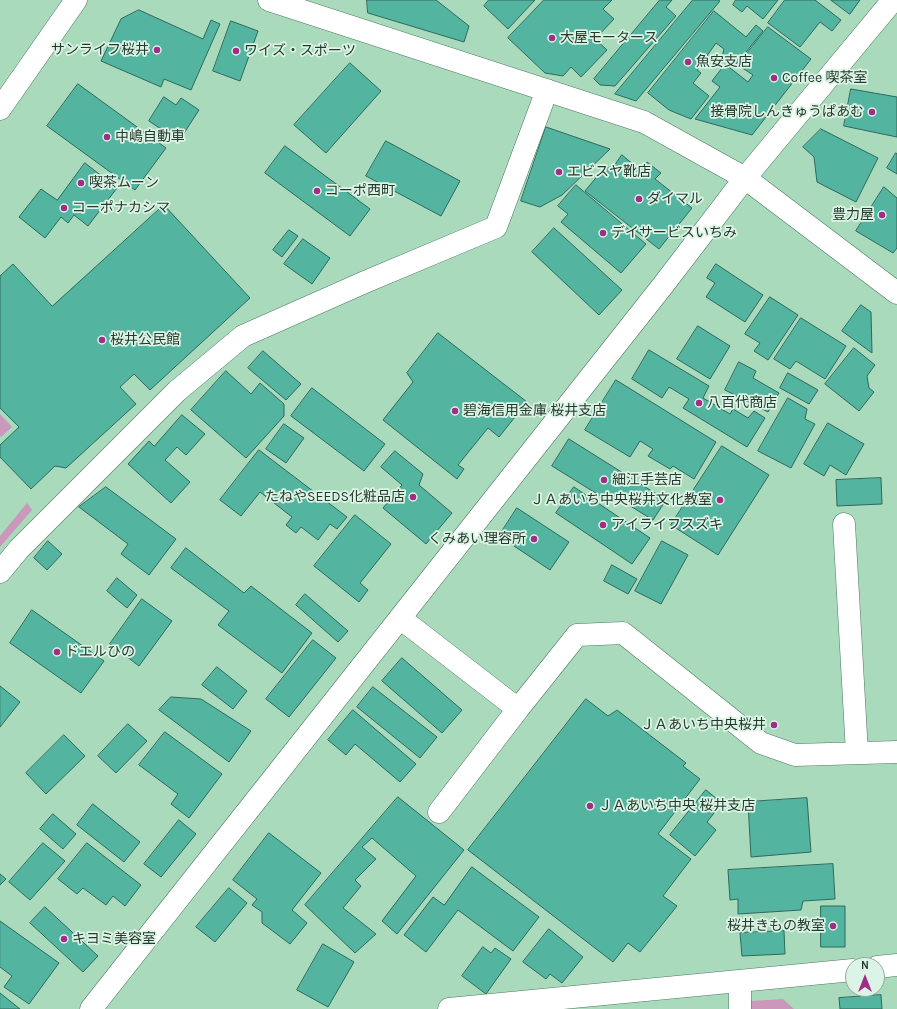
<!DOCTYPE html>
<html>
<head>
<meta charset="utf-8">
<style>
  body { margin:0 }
  #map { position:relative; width:897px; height:1009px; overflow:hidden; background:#a9dabc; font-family:Karla,sans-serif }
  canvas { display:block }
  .north { position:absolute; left:845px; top:957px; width:40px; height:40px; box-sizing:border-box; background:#dcf4e5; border:1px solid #93a99c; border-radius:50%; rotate:0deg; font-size:11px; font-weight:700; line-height:16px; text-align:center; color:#26392e }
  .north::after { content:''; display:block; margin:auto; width:14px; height:18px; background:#a12d88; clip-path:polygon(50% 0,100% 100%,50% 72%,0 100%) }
</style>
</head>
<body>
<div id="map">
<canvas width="897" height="1009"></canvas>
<div class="north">N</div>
</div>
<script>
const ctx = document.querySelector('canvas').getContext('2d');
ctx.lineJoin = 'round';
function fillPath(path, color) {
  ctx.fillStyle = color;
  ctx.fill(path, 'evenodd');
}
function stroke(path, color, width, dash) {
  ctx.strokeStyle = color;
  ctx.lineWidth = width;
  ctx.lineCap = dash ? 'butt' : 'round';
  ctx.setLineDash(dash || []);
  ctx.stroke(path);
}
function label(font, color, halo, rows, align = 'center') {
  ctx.font = font + ' Karla,"Noto Sans JP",sans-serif';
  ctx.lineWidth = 3.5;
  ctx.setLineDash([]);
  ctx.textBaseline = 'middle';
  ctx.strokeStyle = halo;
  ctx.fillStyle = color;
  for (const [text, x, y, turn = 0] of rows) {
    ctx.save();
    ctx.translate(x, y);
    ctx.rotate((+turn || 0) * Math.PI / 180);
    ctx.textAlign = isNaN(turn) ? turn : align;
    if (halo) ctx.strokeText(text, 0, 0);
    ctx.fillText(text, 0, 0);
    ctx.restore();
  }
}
fillPath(new Path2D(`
  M 0,414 L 12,427 L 1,437 L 0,436 Z
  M 27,503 L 32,510 L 0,547 L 0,536 Z
  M 783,999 L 794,1009 L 751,1009 L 751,1001 Z`), '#cb97bb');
const building = new Path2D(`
  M 367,0 L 436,0 L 469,26 L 464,42 L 368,13 Z
  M 489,0 L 535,0 L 508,29 L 484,6 Z
  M 544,0 L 612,0 L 603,9 L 614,19 L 595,39 L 607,50 L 581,77 L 571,67 L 563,76 L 545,73 L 508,38 Z
  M 660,0 L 672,0 L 666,7 L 676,16 L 615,86 L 600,85 L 594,79 Z
  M 693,0 L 718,0 L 720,1 L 636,101 L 615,94 Z
  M 736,0 L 778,0 L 763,19 L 747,6 L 742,12 L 733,5 Z
  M 785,0 L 815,0 L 841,20 L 832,31 L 820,22 L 800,47 L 768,23 Z
  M 831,0 L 860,0 L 850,14 Z
  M 139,10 L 203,39 L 211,20 L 220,24 L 191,90 L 164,79 L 161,87 L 101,61 L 121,19 Z
  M 714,11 L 746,37 L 756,25 L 763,31 L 734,67 L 722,57 L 724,49 L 716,43 L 697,70 L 701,73 L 693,83 L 709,96 L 691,119 L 669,110 L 648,93 Z
  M 231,21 L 258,31 L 240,81 L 213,71 Z
  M 768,27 L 811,59 L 752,135 L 695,119 L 720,87 L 712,81 L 725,64 L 748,82 L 753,75 L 738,65 Z
  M 350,63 L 381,91 L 326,153 L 294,125 Z
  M 78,84 L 166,148 L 135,190 L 47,126 Z
  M 851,89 L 897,97 L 897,137 L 844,126 Z
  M 164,97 L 176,105 L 181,98 L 199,110 L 179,141 L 149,121 Z
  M 546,127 L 610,149 L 562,195 L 540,207 L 521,201 Z
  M 821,129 L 878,158 L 856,202 L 817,182 L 814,157 L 803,147 Z
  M 386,141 L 460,181 L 441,216 L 366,176 Z
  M 285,146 L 370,209 L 350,236 L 265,173 Z
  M 896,153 L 897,154 L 897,174 L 887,168 Z
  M 622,155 L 640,170 L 647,162 L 661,173 L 655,179 L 692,208 L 659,249 L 585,191 L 604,168 L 613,167 Z
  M 85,163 L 117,188 L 88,226 L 74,215 L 68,223 L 61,217 L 45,238 L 19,217 L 41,189 L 57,200 Z
  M 576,185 L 646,244 L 621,273 L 561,222 L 568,214 L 558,206 Z
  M 884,187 L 897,198 L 897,248 L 893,253 L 856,231 Z
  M 164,205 L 250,298 L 150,390 L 134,374 L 120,387 L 136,404 L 66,468 L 55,466 L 31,489 L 0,457 L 0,445 L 19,427 L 0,408 L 0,276 L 13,264 L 52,306 Z
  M 554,228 L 622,290 L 599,315 L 532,252 Z
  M 289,230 L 298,236 L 282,257 L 273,250 Z
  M 303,239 L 330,258 L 312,284 L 284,264 Z
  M 716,264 L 763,295 L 745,322 L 706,297 L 715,283 L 707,278 Z
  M 770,297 L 798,315 L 768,360 L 754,351 L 760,343 L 745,334 Z
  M 861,305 L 871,312 L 872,353 L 842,331 Z
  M 801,318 L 846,346 L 825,379 L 796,361 L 790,369 L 774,359 Z
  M 698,326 L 730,346 L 710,379 L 677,359 Z
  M 438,333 L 527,402 L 499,437 L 488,428 L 458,465 L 464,469 L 457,479 L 383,420 L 413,382 L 407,373 Z
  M 854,348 L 875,365 L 867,376 L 869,388 L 874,392 L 859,411 L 825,384 Z
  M 649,350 L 709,386 L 703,398 L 730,414 L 733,409 L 748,418 L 754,411 L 765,418 L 747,447 L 683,408 L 689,399 L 669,387 L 662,398 L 632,379 Z
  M 263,351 L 301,384 L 286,400 L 248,368 Z
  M 739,362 L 756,371 L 753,378 L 779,393 L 768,412 L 725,390 Z
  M 226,371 L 251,394 L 260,383 L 284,404 L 284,416 L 246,458 L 191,410 Z
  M 788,373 L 818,390 L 809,404 L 780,388 Z
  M 616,380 L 716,442 L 694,479 L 673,466 L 670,469 L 648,456 L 653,449 L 640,441 L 630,457 L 585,430 Z
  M 312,388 L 385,444 L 364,471 L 291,416 Z
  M 788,398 L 807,409 L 805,419 L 815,424 L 791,468 L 758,451 Z
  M 182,415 L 205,434 L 186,455 L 177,447 L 165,460 L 190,482 L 171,503 L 128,464 L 149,441 L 154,446 Z
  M 828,423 L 864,444 L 846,475 L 830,465 L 824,476 L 804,464 Z
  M 284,424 L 304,438 L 286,463 L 266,449 Z
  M 569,439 L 666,500 L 653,520 L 611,494 L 607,500 L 552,466 Z
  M 722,446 L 769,475 L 718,555 L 671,525 Z
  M 259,450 L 347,517 L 337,529 L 330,524 L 318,540 L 301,527 L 296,533 L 286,525 L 292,517 L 260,492 L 241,516 L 220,500 Z
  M 395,451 L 423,474 L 419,485 L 452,513 L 426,544 L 383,508 L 402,485 L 381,467 Z
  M 881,478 L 882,504 L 837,506 L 836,480 Z
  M 106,487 L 176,539 L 149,575 L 121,554 L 128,544 L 79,507 Z
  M 574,487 L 650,538 L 632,564 L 556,513 Z
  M 517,508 L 569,542 L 550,570 L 499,536 Z
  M 355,515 L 391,544 L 360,583 L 368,590 L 359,602 L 314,566 Z
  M 48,541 L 62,554 L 47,570 L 34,558 Z
  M 662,541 L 688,555 L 661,604 L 635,591 Z
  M 186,548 L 244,593 L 251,586 L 312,633 L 282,673 L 218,625 L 229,611 L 171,568 Z
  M 612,565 L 637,579 L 628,594 L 604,581 Z
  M 117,578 L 137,595 L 127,608 L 107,591 Z
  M 305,594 L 348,631 L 338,642 L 296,605 Z
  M 142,599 L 172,621 L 139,666 L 110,644 Z
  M 32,610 L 104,661 L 81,693 L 10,643 Z
  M 313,640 L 336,658 L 289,717 L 266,699 Z
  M 402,658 L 462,710 L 442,733 L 382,681 Z
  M 217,667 L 247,691 L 233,709 L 202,685 Z
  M 0,686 L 20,702 L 0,727 Z
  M 373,687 L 437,737 L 420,758 L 357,707 Z
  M 171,697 L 201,699 L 251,731 L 229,762 L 159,710 Z
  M 586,699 L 608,716 L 617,710 L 686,763 L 683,766 L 700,779 L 658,834 L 691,859 L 663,896 L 677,906 L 640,952 L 628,943 L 613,962 L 468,850 Z
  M 353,710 L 416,764 L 400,782 L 355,744 L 346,755 L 328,740 Z
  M 128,724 L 147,741 L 116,773 L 98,756 Z
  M 165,732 L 222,774 L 189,818 L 171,804 L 178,794 L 139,765 Z
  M 64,735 L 85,756 L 46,794 L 26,773 Z
  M 706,790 L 722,803 L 707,822 L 716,830 L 695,856 L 670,835 Z
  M 398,797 L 464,850 L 397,934 L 382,921 L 416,876 L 372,838 L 362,847 L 376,859 L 355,880 L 361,886 L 343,908 L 376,934 L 355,953 L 305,905 Z
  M 807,798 L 811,852 L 751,857 L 748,802 Z
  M 93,804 L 140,842 L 124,862 L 77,825 Z
  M 53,814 L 76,834 L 63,849 L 40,829 Z
  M 179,820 L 196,834 L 161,877 L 144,864 Z
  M 269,833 L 321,873 L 292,910 L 307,923 L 290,944 L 262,923 L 262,912 L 252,905 L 257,899 L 233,880 Z
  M 43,843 L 65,861 L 30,900 L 9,882 Z
  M 87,843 L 141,885 L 125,906 L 113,896 L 106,905 L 83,888 L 77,894 L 58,879 Z
  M 833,864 L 835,899 L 803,901 L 801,910 L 738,914 L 738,899 L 730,900 L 728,870 Z
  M 472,867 L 539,917 L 513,951 L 458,910 L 426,952 L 404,935 L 433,897 L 444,905 Z
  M 0,874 L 6,879 L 0,885 Z
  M 229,888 L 247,903 L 215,942 L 196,927 Z
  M 821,906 L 845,906 L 845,947 L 821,947 Z
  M 45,907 L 98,956 L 83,972 L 30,923 Z
  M 0,921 L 59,963 L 29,1004 L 4,987 L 12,976 L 0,967 Z
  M 549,929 L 583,957 L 562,983 L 550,974 L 546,979 L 523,962 Z
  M 784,931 L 785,954 L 742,956 L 740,933 Z
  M 323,944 L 354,962 L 328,1007 L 297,990 Z
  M 483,947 L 491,953 L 495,948 L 511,959 L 486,994 L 462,976 Z
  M 0,993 L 20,1009 L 0,1009 Z
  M 881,995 L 882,1009 L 840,1009 L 839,998 Z`);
fillPath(building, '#53b4a0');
stroke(building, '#2e695d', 1);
const minor = new Path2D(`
  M 269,0 L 644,122 L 745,178 L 897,293
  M 844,524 L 857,753
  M 0,572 L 19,549 L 177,391 L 243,336 L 365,282 L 496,227 L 547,90
  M 400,618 L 518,709 L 577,635 L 623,633 L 761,743 L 795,755 L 897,752
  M 439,812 L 518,709
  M 877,967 L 897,965
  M 91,1009 L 664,284 L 745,178 L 893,0
  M 449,1009 L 853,970
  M 740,1009 L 740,981`);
const major = new Path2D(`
  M 0,109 L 76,0`);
stroke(minor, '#4d7a60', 23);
stroke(major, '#4d7a60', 23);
stroke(minor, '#fff', 22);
stroke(major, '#fff', 22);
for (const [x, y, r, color] of [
  [552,38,4,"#a12d88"],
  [157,50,4,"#a12d88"],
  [236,51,4,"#a12d88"],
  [688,62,4,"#a12d88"],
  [774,78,4,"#a12d88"],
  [872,112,4,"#a12d88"],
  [107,137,4,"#a12d88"],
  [559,172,4,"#a12d88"],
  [81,183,4,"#a12d88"],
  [317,191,4,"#a12d88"],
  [639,199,4,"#a12d88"],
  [64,208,4,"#a12d88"],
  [882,215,4,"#a12d88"],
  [603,233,4,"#a12d88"],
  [102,340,4,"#a12d88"],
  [699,403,4,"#a12d88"],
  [455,411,4,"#a12d88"],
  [604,480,4,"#a12d88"],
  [413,497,4,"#a12d88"],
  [720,500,4,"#a12d88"],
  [603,525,4,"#a12d88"],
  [534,539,4,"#a12d88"],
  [57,652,4,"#a12d88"],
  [774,725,4,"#a12d88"],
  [590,806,4,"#a12d88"],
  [833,926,4,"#a12d88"],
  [64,939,4,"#a12d88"]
]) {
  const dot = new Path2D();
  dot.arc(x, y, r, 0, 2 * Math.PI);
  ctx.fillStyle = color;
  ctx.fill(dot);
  stroke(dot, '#dcf4e5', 1.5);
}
label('14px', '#26392e', '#dcf4e5', [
  ["大屋モータース",560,38],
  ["サンライフ桜井",149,50,"right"],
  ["ワイズ・スポーツ",244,51],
  ["魚安支店",696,62],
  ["Coffee 喫茶室",782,78],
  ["接骨院しんきゅうぱあむ",864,112,"right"],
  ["中嶋自動車",115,137],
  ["エビスヤ靴店",567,172],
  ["喫茶ムーン",89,183],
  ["コーポ西町",325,191],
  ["ダイマル",647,199],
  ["コーポナカシマ",72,208],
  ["豊力屋",874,215,"right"],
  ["デイサービスいちみ",611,233],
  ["桜井公民館",110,340],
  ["八百代商店",707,403],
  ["碧海信用金庫 桜井支店",463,411],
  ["細江手芸店",612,480],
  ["たねやSEEDS化粧品店",405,497,"right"],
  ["ＪＡあいち中央桜井文化教室",712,500,"right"],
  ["アイライフスズキ",611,525],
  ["くみあい理容所",526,539,"right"],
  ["ドエルひの",65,652],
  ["ＪＡあいち中央桜井",766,725,"right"],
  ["ＪＡあいち中央 桜井支店",598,806],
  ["桜井きもの教室",825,926,"right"],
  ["キヨミ美容室",72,939]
], 'left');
</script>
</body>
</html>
